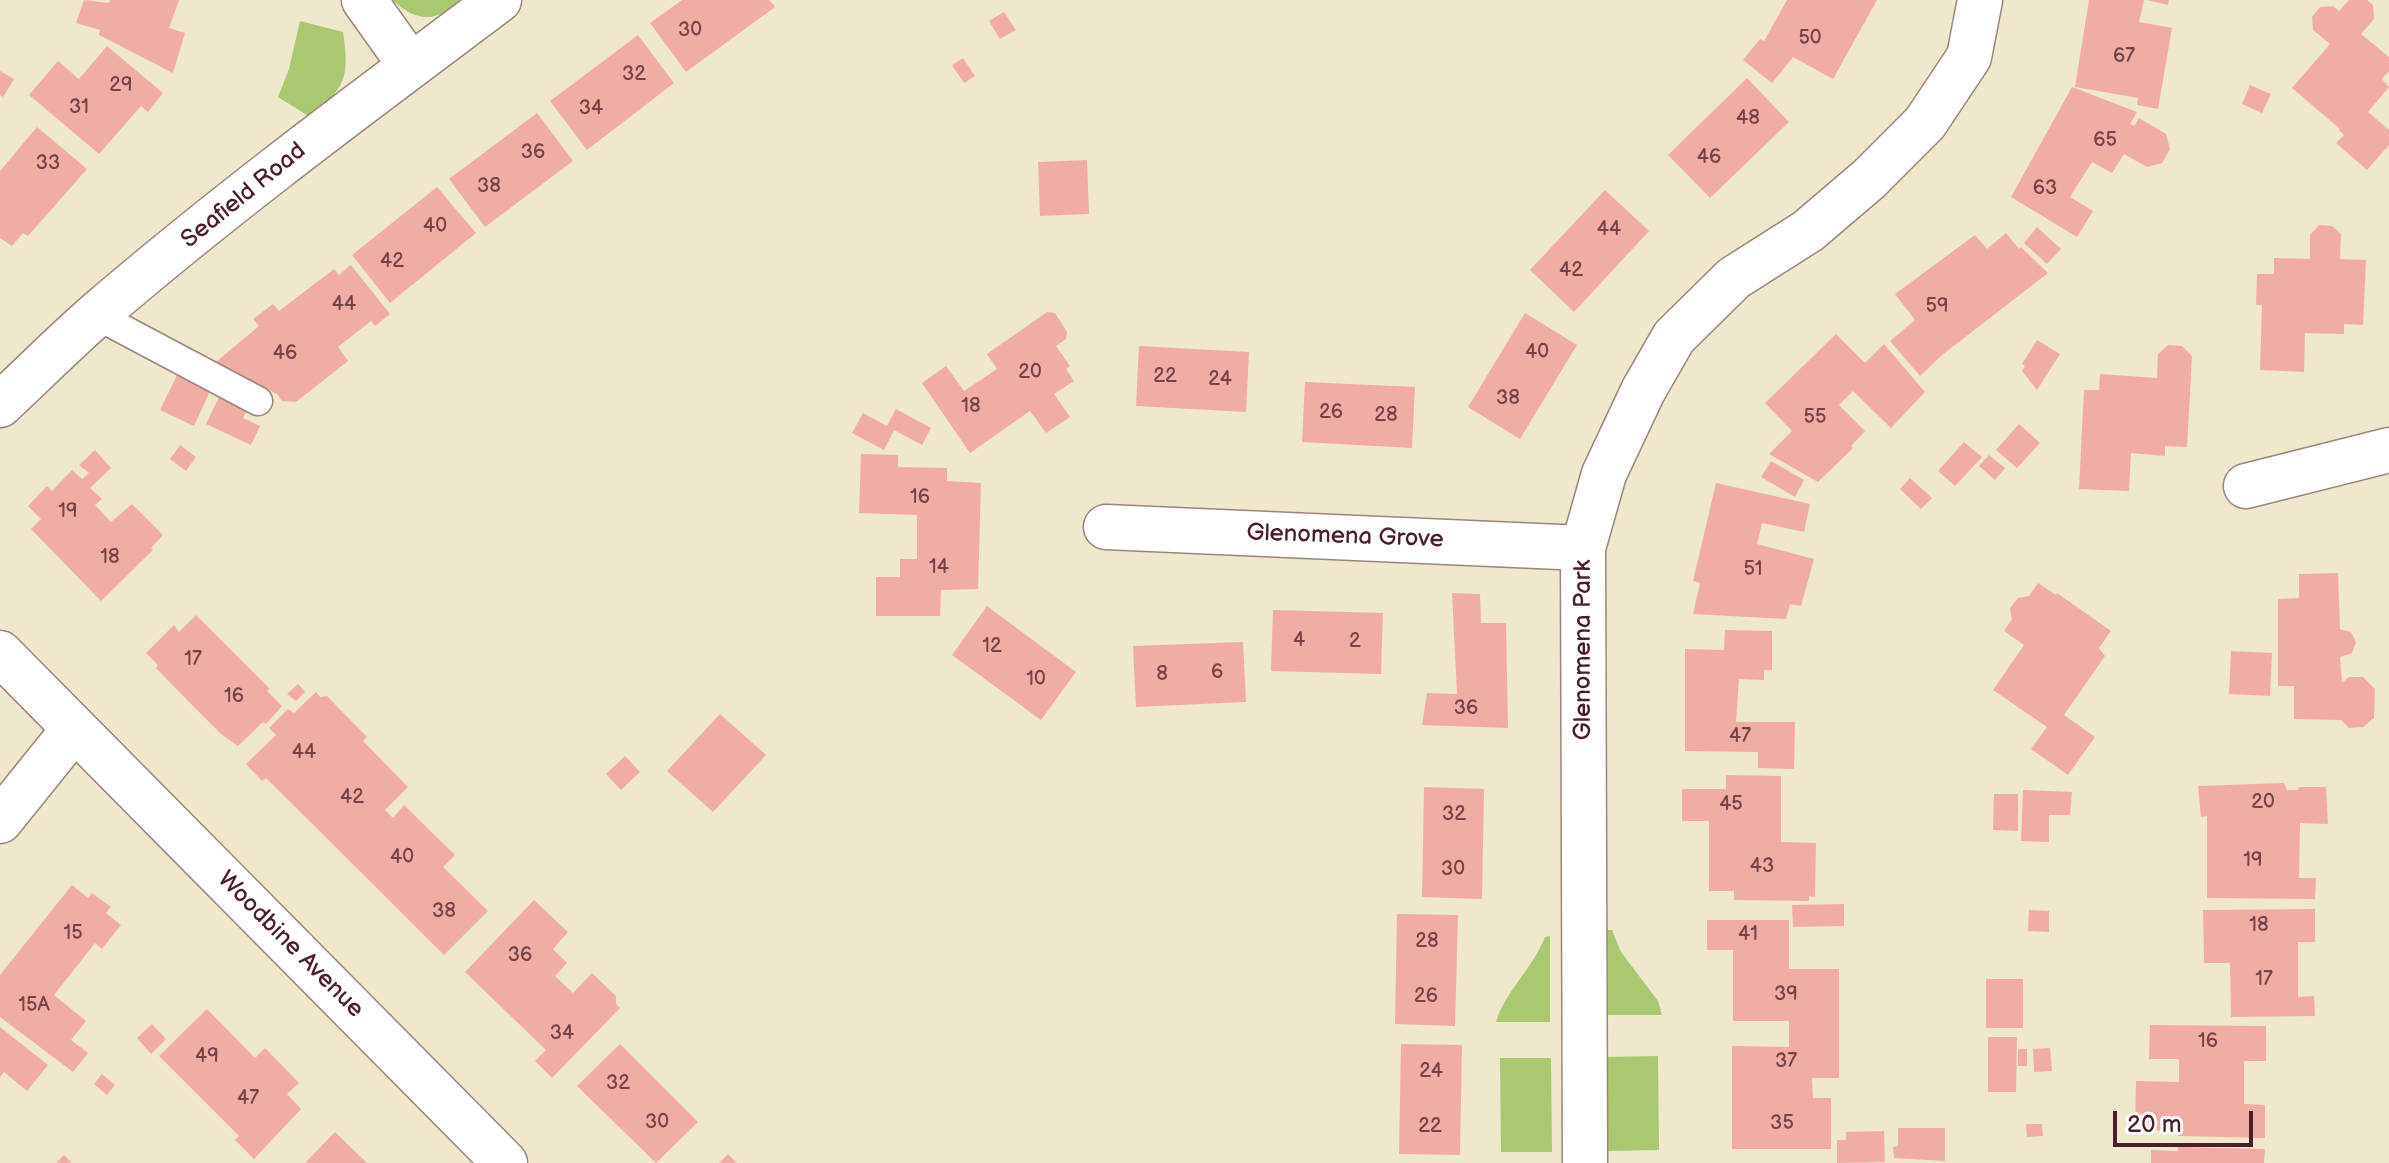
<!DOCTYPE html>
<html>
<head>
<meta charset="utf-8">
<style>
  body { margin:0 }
  #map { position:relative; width:2389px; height:1163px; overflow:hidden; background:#efe8cd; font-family:"Balsamiq Sans",sans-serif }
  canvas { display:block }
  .scale { position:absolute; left:2113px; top:1111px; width:140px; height:36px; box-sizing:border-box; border:4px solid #4a1f2b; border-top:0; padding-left:10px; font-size:24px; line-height:28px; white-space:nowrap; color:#4a1f2b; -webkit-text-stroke:6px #fff; paint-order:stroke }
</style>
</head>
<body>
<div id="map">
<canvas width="2389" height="1163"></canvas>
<div class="scale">20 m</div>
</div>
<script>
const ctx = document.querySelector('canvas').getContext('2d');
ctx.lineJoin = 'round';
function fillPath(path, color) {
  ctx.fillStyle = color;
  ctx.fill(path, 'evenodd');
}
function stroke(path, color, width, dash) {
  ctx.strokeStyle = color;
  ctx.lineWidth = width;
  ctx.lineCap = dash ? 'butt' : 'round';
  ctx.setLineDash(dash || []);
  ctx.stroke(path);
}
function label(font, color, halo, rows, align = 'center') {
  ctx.font = font + ' "Balsamiq Sans",sans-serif';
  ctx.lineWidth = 7;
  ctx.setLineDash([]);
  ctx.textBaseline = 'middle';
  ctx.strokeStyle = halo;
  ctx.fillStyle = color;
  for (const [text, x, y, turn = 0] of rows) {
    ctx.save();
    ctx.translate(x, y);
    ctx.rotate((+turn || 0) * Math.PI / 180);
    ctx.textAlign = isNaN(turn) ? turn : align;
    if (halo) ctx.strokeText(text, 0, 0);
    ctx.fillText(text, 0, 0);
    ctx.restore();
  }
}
fillPath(new Path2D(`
  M 392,0 L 465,0 C 438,20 420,25 392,0 Z
  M 300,21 L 343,32 C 350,78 345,88 310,117 L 278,97 L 289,69 Z
  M 1607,930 L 1612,930 L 1621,952 L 1658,1001 L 1662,1015 L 1608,1015 Z
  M 1550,936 L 1550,1022 L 1496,1022 C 1505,991 1532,970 1545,937 Z
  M 1658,1056 L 1659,1150 L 1608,1151 L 1607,1057 Z
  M 1500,1058 L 1551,1058 L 1552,1152 L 1501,1152 Z`), '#a9c86f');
fillPath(new Path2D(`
  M 84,0 L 109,3 L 110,0 L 179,0 L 169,28 L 185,33 L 173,73 L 99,35 L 100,30 L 76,23 Z
  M 682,0 L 769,0 L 775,7 L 686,72 L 650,23 Z
  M 1787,0 L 1877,0 L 1833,79 L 1793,57 L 1772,83 L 1743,60 L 1760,39 L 1764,41 Z
  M 2089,0 L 2144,0 L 2139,22 L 2172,28 L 2158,109 L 2137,105 L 2138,98 L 2075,87 Z
  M 2147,0 L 2169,0 L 2168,5 Z
  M 2349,0 L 2367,0 L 2373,5 L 2374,19 L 2361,34 L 2389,57 L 2389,71 L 2382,79 L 2389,87 L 2368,112 L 2389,130 L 2389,145 L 2367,170 L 2336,143 L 2344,135 L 2339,130 L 2340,129 L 2292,88 L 2330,44 L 2313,30 L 2312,17 L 2320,7 L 2333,6 L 2339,11 Z
  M 1004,12 L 1016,30 L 1000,39 L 989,21 Z
  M 638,35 L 674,83 L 587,150 L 550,101 Z
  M 107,46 L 163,93 L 148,112 L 141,106 L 99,154 L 29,95 L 58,61 L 79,79 Z
  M 963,58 L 975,76 L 964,83 L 952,65 Z
  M 0,71 L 14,79 L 3,97 L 0,95 Z
  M 1747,78 L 1789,122 L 1710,198 L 1668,155 Z
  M 2250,85 L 2271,94 L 2262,113 L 2242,104 Z
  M 2072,87 L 2137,112 L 2130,124 L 2134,126 L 2139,118 L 2166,134 L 2170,149 L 2162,163 L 2147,167 L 2124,154 L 2112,173 L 2092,162 L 2070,197 L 2093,211 L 2077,237 L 2011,197 Z
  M 537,113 L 573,161 L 485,227 L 449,179 Z
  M 37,127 L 87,169 L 28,236 L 23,233 L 12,246 L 0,238 L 0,171 Z
  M 1087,160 L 1089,214 L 1040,216 L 1038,162 Z
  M 437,187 L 476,233 L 390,303 L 352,255 Z
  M 1605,190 L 1649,231 L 1574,312 L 1530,270 Z
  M 2319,225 L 2332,226 L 2341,234 L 2340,259 L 2366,260 L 2363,325 L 2344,324 L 2344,334 L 2305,333 L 2304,372 L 2260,370 L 2262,305 L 2256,305 L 2257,274 L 2274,274 L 2274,258 L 2310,259 L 2310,235 Z
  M 2037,227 L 2061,249 L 2047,264 L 2024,243 Z
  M 2006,233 L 2019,249 L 2021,247 L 2048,273 L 1942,355 L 1920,376 L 1890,341 L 1915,320 L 1895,294 L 1975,235 L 1987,249 Z
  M 351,265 L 390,314 L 375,326 L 371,321 L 338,347 L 348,361 L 296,402 L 282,401 L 277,394 L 252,381 L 246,385 L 211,366 L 259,326 L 253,319 L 273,304 L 279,311 L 334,269 L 339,275 Z
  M 1047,312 L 1055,313 L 1067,332 L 1066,339 L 1056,346 L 1070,366 L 1066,369 L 1074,381 L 1054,394 L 1070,417 L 1046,433 L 1030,411 L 970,453 L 922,383 L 946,366 L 964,391 L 997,369 L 987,354 Z
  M 1525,313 L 1577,345 L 1520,439 L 1468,407 Z
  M 1836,334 L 1865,363 L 1884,344 L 1925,392 L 1891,428 L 1853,391 L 1839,405 L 1865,431 L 1851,446 L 1853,448 L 1818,482 L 1769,454 L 1792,431 L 1765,403 Z
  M 2037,340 L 2060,354 L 2037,390 L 2022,371 L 2025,366 L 2022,364 Z
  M 2168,345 L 2182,346 L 2192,356 L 2187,447 L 2165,446 L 2165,456 L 2131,453 L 2129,491 L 2079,489 L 2084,390 L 2099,390 L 2100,374 L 2157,378 L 2158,354 Z
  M 1139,346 L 1249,352 L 1246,412 L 1136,406 Z
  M 178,373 L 211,389 L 194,426 L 160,410 Z
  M 1305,382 L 1415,387 L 1412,448 L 1302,442 Z
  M 221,393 L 249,407 L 243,418 L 260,426 L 251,445 L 206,424 Z
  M 896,409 L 931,428 L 922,445 L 894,430 L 884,450 L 852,433 L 863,413 L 887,426 Z
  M 2019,424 L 2040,443 L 2017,468 L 1996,450 Z
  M 1964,442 L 1982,457 L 1955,486 L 1938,471 Z
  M 180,445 L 196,457 L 186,471 L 170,459 Z
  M 95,450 L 111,468 L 90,488 L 102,499 L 95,505 L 111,522 L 132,504 L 163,535 L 151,548 L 153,550 L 101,601 L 31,529 L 41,519 L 28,506 L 47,486 L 52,491 L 72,470 L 82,479 L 89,473 L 79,465 Z
  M 861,454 L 898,455 L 898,467 L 947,468 L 947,481 L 981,483 L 978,589 L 941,590 L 940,616 L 876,616 L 876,577 L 900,577 L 900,559 L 917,559 L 917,515 L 859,513 Z
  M 1989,455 L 2005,468 L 1995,480 L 1979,466 Z
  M 1771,461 L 1804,480 L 1795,497 L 1761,477 Z
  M 1910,478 L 1932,498 L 1921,509 L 1900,489 Z
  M 1716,483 L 1810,504 L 1804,532 L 1762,523 L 1757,544 L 1814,559 L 1801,606 L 1790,604 L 1786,619 L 1693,614 L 1700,583 L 1693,581 Z
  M 2338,573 L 2340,629 L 2351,632 L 2356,642 L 2352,653 L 2340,657 L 2342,683 L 2349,677 L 2363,677 L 2375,689 L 2374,718 L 2363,727 L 2349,728 L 2341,720 L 2294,719 L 2294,686 L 2278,686 L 2278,599 L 2299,598 L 2299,574 Z
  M 2038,583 L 2056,595 L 2057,593 L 2111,631 L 2099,648 L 2105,656 L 2064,715 L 2095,737 L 2068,775 L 2031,749 L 2047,727 L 1993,690 L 2024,645 L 2004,631 L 2012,619 L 2010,608 L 2018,598 L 2029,596 Z
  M 1452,593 L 1480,594 L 1481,623 L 1506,623 L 1508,728 L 1422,725 L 1427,693 L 1457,694 Z
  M 987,606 L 1076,672 L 1041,720 L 952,655 Z
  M 1273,610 L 1383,613 L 1381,674 L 1271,671 Z
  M 196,615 L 270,689 L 267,691 L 282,706 L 266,724 L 263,722 L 238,746 L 221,734 L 189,702 L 156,668 L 158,665 L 146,653 L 174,625 L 179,632 Z
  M 1725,630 L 1772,631 L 1772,670 L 1764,670 L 1764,680 L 1739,679 L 1736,722 L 1795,722 L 1794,769 L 1758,768 L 1758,752 L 1685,751 L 1685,649 L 1724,650 Z
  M 1243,642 L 1246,702 L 1136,707 L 1133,646 Z
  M 2231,651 L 2272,653 L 2270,696 L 2229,694 Z
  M 298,684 L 305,692 L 296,701 L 287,694 Z
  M 316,692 L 320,697 L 327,696 L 367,737 L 363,741 L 408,787 L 385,810 L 393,818 L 404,805 L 455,855 L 443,867 L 488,911 L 444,955 L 266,778 L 262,781 L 246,764 L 276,735 L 269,728 L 288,709 L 294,713 Z
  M 720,714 L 766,755 L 713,812 L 667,771 Z
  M 625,756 L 640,772 L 621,790 L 606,774 Z
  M 1726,775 L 1781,776 L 1781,842 L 1816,843 L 1815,897 L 1809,896 L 1809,901 L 1734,900 L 1734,891 L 1709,891 L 1709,821 L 1682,821 L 1682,789 L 1726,789 Z
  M 2284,783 L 2287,790 L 2298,790 L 2299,787 L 2326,787 L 2328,824 L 2300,823 L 2299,878 L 2316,878 L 2315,899 L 2207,898 L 2207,816 L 2201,817 L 2198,786 Z
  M 1424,787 L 1484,789 L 1482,899 L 1422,897 Z
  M 2023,790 L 2072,792 L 2070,815 L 2049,815 L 2049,842 L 2021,841 Z
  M 1994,794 L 2018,794 L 2018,831 L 1993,830 Z
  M 72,885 L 88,898 L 92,893 L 111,907 L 106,913 L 121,925 L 102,949 L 95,943 L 54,995 L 86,1021 L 71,1040 L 88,1053 L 73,1072 L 0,1017 L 0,975 Z
  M 534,900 L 568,932 L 553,949 L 567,963 L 555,976 L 573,993 L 592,973 L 616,996 L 616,1004 L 620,1008 L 552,1078 L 535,1061 L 546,1050 L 465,972 Z
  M 1844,904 L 1844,926 L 1793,927 L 1792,905 Z
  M 2315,909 L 2315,942 L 2298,942 L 2298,997 L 2314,996 L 2315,1016 L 2231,1017 L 2230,963 L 2204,963 L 2203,910 Z
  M 2029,910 L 2049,911 L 2049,932 L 2028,931 Z
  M 1397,914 L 1458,915 L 1455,1026 L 1395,1024 Z
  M 1707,920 L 1789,920 L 1789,969 L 1839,969 L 1839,1078 L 1812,1078 L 1813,1098 L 1831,1098 L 1831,1149 L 1732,1149 L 1732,1046 L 1789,1047 L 1789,1021 L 1733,1021 L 1733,950 L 1707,950 Z
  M 1986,979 L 2023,979 L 2023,1028 L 1986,1028 Z
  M 207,1009 L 255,1058 L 265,1048 L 299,1083 L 287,1094 L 301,1109 L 254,1159 L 235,1140 L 239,1136 L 159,1056 Z
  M 152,1024 L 166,1039 L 151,1054 L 137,1038 Z
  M 2150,1025 L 2266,1026 L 2266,1061 L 2244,1061 L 2244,1104 L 2265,1105 L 2265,1138 L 2178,1136 L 2178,1131 L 2135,1130 L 2136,1081 L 2179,1082 L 2179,1059 L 2149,1059 Z
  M 0,1027 L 48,1065 L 27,1091 L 4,1072 L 0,1077 Z
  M 1988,1037 L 2017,1037 L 2016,1092 L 1988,1092 Z
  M 620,1044 L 698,1122 L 656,1163 L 577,1086 Z
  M 1401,1044 L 1462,1045 L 1460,1155 L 1399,1154 Z
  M 2050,1048 L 2052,1071 L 2034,1072 L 2033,1049 Z
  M 2018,1049 L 2027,1049 L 2027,1066 L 2018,1066 Z
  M 102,1074 L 115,1085 L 107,1095 L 94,1084 Z
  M 2026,1124 L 2042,1124 L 2043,1136 L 2027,1137 Z
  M 1898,1128 L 1945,1128 L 1945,1161 L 1894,1158 L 1893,1147 L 1898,1146 Z
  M 1884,1131 L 1885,1162 L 1837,1163 L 1837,1140 L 1846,1140 L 1846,1132 Z
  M 335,1132 L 367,1163 L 305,1163 Z
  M 2178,1147 L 2265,1149 L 2264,1163 L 2151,1163 L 2151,1150 L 2178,1151 Z
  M 728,1154 L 737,1163 L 719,1163 Z
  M 64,1155 L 72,1163 L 56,1163 Z`), '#f1ada4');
const service = new Path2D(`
  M 96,315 L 258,401`);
const minor = new Path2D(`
  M 364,0 L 411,66
  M 0,405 C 32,375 64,343 97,314 C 226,203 363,102 499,0
  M 2246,486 L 2389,450
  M 1106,527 L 1583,548
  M 0,653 L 505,1163
  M 0,821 L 74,729
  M 1585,1163 L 1583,548 L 1604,474 L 1643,391 L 1674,337 L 1734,278 L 1808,231 L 1869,179 L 1925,123 L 1969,57 L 1980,0`);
stroke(service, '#9c847c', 31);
stroke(minor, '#9c847c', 47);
stroke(service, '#fff', 28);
stroke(minor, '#fff', 44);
label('20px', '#744249', null, [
  ["30",690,31],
  ["50",1810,39],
  ["67",2124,57],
  ["32",634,75],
  ["29",121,86],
  ["31",79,108],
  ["34",591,109],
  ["48",1748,119],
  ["65",2105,141],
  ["36",533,153],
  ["46",1709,158],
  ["33",48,164],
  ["38",489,187],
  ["63",2045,189],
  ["40",435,227],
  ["44",1609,230],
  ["42",392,262],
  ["42",1571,271],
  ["44",344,305],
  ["59",1937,307],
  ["40",1537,353],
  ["46",285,354],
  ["20",1030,373],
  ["22",1165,377],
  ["24",1220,380],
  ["38",1508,399],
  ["18",971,407],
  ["26",1331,413],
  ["28",1386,416],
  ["55",1815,418],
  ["16",920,498],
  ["19",68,512],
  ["18",110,558],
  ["14",939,568],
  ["51",1753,570],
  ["4",1299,641],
  ["2",1355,642],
  ["12",992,647],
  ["17",193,660],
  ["6",1217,673],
  ["8",1162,675],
  ["10",1036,680],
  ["16",234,697],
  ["36",1466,709],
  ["47",1740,737],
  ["44",304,753],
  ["42",352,798],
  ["20",2263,803],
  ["45",1731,805],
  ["32",1454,815],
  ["40",402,858],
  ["19",2253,861],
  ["43",1762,867],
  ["30",1453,870],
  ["38",444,912],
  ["18",2259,926],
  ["15",73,934],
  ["41",1748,935],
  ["28",1427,942],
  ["36",520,956],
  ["17",2264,980],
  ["39",1786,995],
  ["26",1426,997],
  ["15A",34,1006],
  ["34",562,1034],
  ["16",2208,1042],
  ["49",207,1057],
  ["37",1786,1062],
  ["24",1431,1072],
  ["32",618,1084],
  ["47",248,1099],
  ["30",657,1123],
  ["35",1782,1124],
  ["22",1430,1127]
]);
label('24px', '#4a1f2b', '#fff', [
  ["Seafield Road",244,196,-39],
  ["Glenomena Grove",1345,537,2],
  ["Glenomena Park",1584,650,-90],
  ["Woodbine Avenue",290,945,45]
]);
</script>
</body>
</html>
